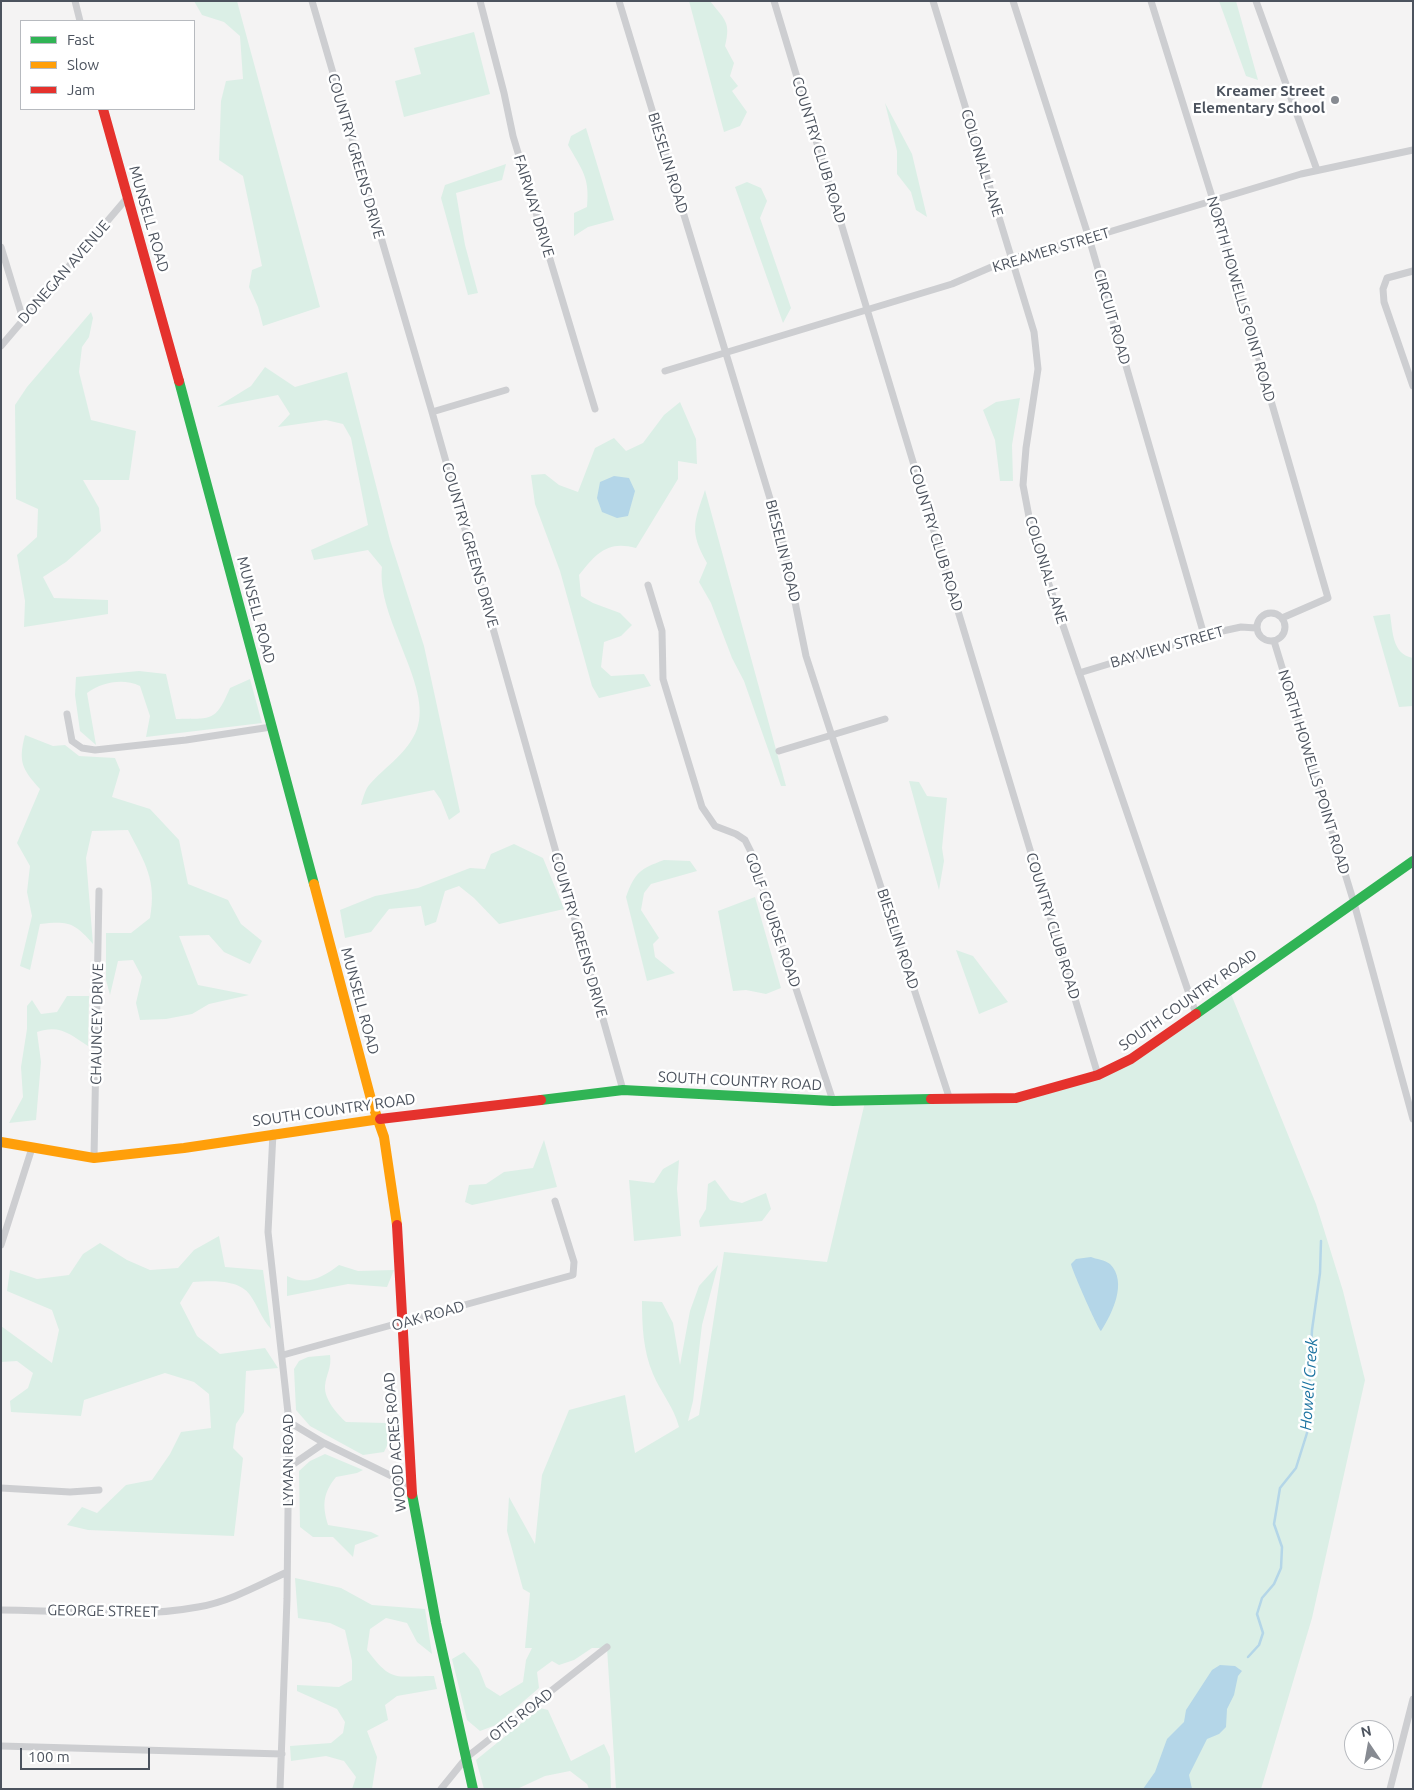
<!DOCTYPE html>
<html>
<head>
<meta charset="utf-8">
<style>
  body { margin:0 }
  #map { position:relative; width:1414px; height:1790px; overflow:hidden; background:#f4f3f3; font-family:Ubuntu,sans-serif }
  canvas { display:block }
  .frame { position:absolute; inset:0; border:2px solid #4c535e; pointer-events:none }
  .legend { position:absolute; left:20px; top:20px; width:175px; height:90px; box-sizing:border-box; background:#fff; border:1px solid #b7babf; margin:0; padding:6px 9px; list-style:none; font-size:15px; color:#4c535e }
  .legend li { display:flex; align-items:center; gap:10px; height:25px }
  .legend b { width:25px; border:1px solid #b7babf }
  .north { position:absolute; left:1344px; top:1720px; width:50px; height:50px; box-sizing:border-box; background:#fff; border:1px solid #b7babf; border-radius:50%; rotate:348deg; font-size:14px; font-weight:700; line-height:20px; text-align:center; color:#4c535e }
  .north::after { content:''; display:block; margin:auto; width:18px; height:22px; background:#878b92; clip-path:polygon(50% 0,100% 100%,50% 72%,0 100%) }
  .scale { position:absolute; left:20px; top:1748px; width:130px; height:22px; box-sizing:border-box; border:2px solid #4c535e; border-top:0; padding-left:6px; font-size:15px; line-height:18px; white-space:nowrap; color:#4c535e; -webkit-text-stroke:4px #fff; paint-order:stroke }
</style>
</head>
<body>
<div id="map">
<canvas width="1414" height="1790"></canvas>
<div class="frame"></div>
<ul class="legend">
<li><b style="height:6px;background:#30b455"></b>Fast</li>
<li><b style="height:6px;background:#ff9f0a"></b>Slow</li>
<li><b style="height:6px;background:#e5322d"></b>Jam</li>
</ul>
<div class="north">N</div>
<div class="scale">100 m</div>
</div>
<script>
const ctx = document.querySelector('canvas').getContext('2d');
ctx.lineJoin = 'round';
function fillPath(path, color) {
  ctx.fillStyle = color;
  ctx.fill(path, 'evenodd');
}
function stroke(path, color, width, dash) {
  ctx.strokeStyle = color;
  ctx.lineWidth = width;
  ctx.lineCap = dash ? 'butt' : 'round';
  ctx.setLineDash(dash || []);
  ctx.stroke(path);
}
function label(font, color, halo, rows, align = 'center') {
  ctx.font = font + ' Ubuntu,sans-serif';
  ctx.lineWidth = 5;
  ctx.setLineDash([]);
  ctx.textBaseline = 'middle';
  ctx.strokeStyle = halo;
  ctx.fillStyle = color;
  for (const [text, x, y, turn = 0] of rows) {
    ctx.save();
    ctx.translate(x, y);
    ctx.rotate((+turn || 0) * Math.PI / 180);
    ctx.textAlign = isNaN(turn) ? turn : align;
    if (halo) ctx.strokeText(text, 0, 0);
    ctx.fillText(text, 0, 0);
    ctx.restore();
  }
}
fillPath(new Path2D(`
  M 194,1 L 237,1 L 320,307 L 263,326 L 258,307 L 249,287 L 252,270 L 262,266 L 243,176 L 219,160 L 221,101 L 226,81 L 243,79 L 240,36 L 224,22 L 202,15 Z
  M 689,1 L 710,1 C 725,20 731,22 725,46 L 734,63 L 730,76 L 738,86 L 732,91 L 747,112 L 740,126 L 724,132 Z
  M 1219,1 L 1236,1 L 1258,80 L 1246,76 Z
  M 474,32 L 490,94 L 404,117 L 395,81 L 421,74 L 414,48 Z
  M 885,103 L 912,154 L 927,217 L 916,210 L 911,192 L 897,174 L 897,151 Z
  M 586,128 L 614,220 L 588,227 L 574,236 L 574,213 L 587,207 C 590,177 582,170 568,145 L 571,136 Z
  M 506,164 L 502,180 L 456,193 L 465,245 L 478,293 L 468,295 L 441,198 L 445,185 Z
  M 747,182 L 761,188 L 767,201 L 760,218 L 791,308 L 783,323 L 735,187 Z
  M 91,312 L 93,318 L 89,337 L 82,347 L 79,372 L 91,420 L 136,431 L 129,480 L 83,480 L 99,508 L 101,531 L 66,562 L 43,577 L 54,598 L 108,600 L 108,614 L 24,627 L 25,601 L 17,555 L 37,537 L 38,509 L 16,499 L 15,405 L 27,387 Z
  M 265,367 L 295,387 L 347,372 L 390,540 L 424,646 L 460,812 L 449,820 L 441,800 L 434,790 L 361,805 C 363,799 365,789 370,784 C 386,766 408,753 417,729 C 433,686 376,618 382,567 L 368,550 L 314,560 L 311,550 L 368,525 L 351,438 L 343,424 L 326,420 L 278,427 L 290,414 L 278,395 L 217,407 L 251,386 Z
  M 1020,398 L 1012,445 L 1013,481 L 1000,481 L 995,440 L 983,410 L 996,402 Z
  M 680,402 L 696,439 L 697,464 L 678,461 L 678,479 L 636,548 C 607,540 596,554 579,575 L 581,596 L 593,603 L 620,613 L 632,625 L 621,636 L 604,642 L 601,667 L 611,676 L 644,674 L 651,686 L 599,698 L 592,686 L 560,571 L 535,504 L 531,475 L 545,474 L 559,485 L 578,492 L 595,448 L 614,438 L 626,451 L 643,443 L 664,415 Z
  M 705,490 L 786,786 L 781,786 L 744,681 L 732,658 L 711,603 L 699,582 L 707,563 C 689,531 694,523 705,490 Z
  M 1390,614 C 1393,632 1392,654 1413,658 L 1413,706 L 1399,707 L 1373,616 Z
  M 139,671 L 166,674 L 176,719 C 212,718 215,723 230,688 L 250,679 L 262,723 L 146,737 L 150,716 L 140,686 C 123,678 102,682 87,693 L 96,745 L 80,731 L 75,695 L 76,677 Z
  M 25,735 L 53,746 L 65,745 L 79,756 L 115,758 L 120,770 L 112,797 L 150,809 L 179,840 L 188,884 L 228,900 L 241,924 L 262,941 L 250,964 L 224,952 L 209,935 L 179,936 L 198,985 L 249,995 L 209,1004 L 192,1014 L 166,1019 L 140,1020 L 136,1003 L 142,977 L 133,960 L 118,961 L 110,995 L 106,980 L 106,933 L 131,933 L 150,918 C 157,880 145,863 128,830 L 92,831 L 86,858 L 93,944 C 74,922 68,921 40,924 L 30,970 L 20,966 L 32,916 L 27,892 L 30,866 L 17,843 L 40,789 C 22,769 18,762 25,735 Z
  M 909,781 L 919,782 L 927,796 L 947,798 L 942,848 L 944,861 L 939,890 Z
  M 514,844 L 543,858 L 564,909 L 499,924 L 474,898 L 459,886 L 445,891 L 436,922 L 425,926 L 421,906 L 389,909 L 371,932 L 345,938 L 340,910 L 375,896 L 418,888 L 470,868 L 485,869 L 491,854 Z
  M 664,860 L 690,861 L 697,871 L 651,884 L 644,893 L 641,910 L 659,938 L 653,944 L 655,957 L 675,973 L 647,981 L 626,897 C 635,872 640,869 664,860 Z
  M 755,897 L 781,988 L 766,994 L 746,990 L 733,991 L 718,911 Z
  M 956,950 L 973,956 L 1008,1002 L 979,1014 Z
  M 1229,989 L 1316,1204 L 1343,1291 L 1365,1380 L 1312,1618 L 1261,1789 L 616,1789 L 607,1648 L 592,1648 L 574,1660 L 559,1665 L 552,1661 L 537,1672 L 539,1688 L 496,1725 L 480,1731 L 467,1720 L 452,1659 L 464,1652 L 479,1669 L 486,1687 L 500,1696 L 523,1682 L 526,1660 L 532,1648 L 525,1648 L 530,1593 L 523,1589 L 507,1531 L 509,1497 L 535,1544 L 542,1475 L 569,1410 L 625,1395 L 635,1453 L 679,1427 C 674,1407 661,1393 653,1374 C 643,1351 642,1325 642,1301 L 662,1302 L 673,1323 L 680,1365 L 690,1311 L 699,1286 L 718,1265 L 702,1325 L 693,1401 L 688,1421 L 699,1415 L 724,1252 L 827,1262 L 865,1102 L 1016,1098 L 1098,1075 Z
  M 67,996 L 89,996 L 88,1046 C 70,1034 59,1024 37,1032 L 41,1062 L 36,1120 L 9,1123 L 23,1097 L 21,1067 L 27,1029 L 27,1006 L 32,1000 L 41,1014 L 57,1012 Z
  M 544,1140 L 557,1187 L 472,1205 L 465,1202 L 469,1185 L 486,1184 L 504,1172 L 533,1168 Z
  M 679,1160 L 677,1189 L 681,1236 L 634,1241 L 629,1180 L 654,1183 L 663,1169 Z
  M 715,1180 L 730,1200 L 742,1203 L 766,1193 L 771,1209 L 762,1221 L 700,1227 L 699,1221 L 706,1209 L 708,1184 Z
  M 219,1236 L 225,1267 L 263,1270 L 271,1329 C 261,1318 258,1306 250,1295 C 239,1279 210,1281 193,1282 L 180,1303 L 197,1336 L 220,1354 L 265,1348 L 278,1368 L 246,1371 L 244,1412 L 236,1424 L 233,1448 L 243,1458 L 234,1536 L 88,1530 L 67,1525 L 82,1507 L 97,1513 L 126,1485 L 152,1480 L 170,1454 L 181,1432 L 211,1428 L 209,1394 L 194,1382 L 165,1373 L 84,1400 L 81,1416 L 11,1412 L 10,1401 L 28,1388 L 33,1373 L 17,1361 L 1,1362 L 1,1326 L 52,1363 L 59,1330 L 52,1310 L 7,1291 L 10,1270 L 37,1279 L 69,1275 L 83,1254 L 100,1243 L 127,1260 L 150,1270 L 178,1268 L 194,1250 Z
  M 339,1265 L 358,1271 L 394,1270 L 387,1287 L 348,1284 L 287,1296 L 287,1276 C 307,1286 322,1278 339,1265 Z
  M 330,1355 C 332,1368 326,1374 325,1386 C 324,1399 337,1414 346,1422 L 386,1423 L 394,1431 L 384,1452 L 363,1455 L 310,1426 L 296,1410 L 294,1369 L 299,1361 L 308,1357 Z
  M 325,1454 L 363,1470 L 357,1473 L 336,1477 C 323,1493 322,1505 328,1525 L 371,1532 L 379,1536 L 355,1545 L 353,1557 L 333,1537 L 313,1537 L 300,1527 L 299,1471 L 310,1461 Z
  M 295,1578 L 341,1588 L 372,1605 L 425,1609 L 432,1654 L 417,1642 L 407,1623 L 386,1618 L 370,1629 L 367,1650 C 392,1683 394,1676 434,1676 L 437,1689 L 397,1696 L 385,1705 L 388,1720 L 367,1731 L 377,1757 L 372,1789 L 352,1789 L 356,1777 L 344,1761 L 326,1756 L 291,1761 L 290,1746 L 331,1743 L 343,1733 L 345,1722 L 337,1709 L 297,1691 L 297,1685 L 339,1687 L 352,1680 L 352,1661 L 345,1630 L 330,1623 L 298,1618 Z
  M 540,1708 L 548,1710 L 571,1761 L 604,1744 L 610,1757 L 611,1789 L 589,1789 L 587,1784 L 570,1771 L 545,1776 L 517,1789 L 484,1789 L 476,1760 Z`), '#dbefe6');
fillPath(new Path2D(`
  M 614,476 L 629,478 L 635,491 L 628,516 L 617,518 L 602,512 L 597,498 L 600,482 Z
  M 1091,1257 C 1096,1259 1105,1260 1110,1264 C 1128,1282 1112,1314 1101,1331 C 1097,1327 1072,1270 1071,1264 L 1076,1259 Z
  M 1220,1665 L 1235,1666 L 1242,1671 L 1238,1676 L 1234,1695 L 1227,1709 L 1226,1727 L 1219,1734 L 1207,1739 L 1189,1775 L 1192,1789 L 1143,1789 L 1155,1772 L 1167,1739 L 1184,1722 L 1186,1710 L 1212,1670 Z`), '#b4d6e8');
stroke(new Path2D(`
  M 1248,1657 L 1259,1645 L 1263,1633 L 1257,1614 L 1262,1598 L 1274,1584 L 1281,1568 L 1282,1547 L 1274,1524 L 1280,1488 L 1296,1468 L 1307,1433 L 1312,1330 L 1320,1273 L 1321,1241`), '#b4d6e8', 2.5);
stroke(new Path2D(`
  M 75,1 L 80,21
  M 312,1 L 432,412 L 623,1090
  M 480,1 L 504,93 L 513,136 L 595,409
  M 619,1 L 782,538 L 806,656 L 950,1100
  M 774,1 L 1098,1075
  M 933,1 L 1034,332 L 1038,369 L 1026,448 L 1023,485 L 1033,538 L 1196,1014
  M 1013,1 L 1089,238 L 1204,635
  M 1151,1 L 1213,200 L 1328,598 L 1282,618
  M 1256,1 L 1317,170
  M 1,247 L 23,319
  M 1413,271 L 1387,278 L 1383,289 L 1384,302 L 1413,386
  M 1,346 L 127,198
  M 665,371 L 952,284 L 1010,259 L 1089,238 L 1301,174 L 1413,150
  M 432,412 L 506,390
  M 648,585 L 662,631 L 663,679 L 702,807 L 715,826 L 736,834 L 745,840 L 751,852 L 833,1101
  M1257 627a14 14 0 1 1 28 0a14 14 0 1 1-28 0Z
  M 1274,641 L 1354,903 L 1413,1119
  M 1079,673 L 1204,635 L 1241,627 L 1256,628
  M 67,714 L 72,741 L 82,748 L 95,750 L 186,740 L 271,727
  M 779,751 L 885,719
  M 273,1133 L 268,1232 L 289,1422 L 287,1599 L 280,1789
  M 94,1158 L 99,891
  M 1,1245 L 32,1148
  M 283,1355 L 573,1275 L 574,1262 L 555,1201
  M 289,1422 L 324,1443 L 410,1485
  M 289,1467 L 324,1443
  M 1,1488 L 70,1492 L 99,1490
  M 1,1610 C 67,1610 134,1619 198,1607 C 229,1602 259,1585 287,1572
  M 1,1746 L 282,1754
  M 441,1789 L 467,1757 L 607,1647
  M 1390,1789 L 1413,1699`), '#cdced1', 7);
stroke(new Path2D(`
  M 179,381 L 314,884
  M 1196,1014 L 1413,861
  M 541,1100 L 623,1090 L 833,1101 L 931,1099
  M 412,1494 L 436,1623 L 473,1789`), '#30b455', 10);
stroke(new Path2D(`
  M 314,884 L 372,1103 L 384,1137 L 397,1225
  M 1,1142 L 94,1158 L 184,1148 L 380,1119`), '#ff9f0a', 10);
stroke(new Path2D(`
  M 103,109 L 179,381
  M 931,1099 L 1016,1098 L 1098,1075 L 1131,1059 L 1196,1014
  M 380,1119 L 541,1100
  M 397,1225 L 412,1494`), '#e5322d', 10);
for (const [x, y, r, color] of [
  [1335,100,5,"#878b92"]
]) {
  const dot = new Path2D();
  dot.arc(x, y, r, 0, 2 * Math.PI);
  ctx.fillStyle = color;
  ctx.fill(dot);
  stroke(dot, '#fff', 2);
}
label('bold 15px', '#4c535e', '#fff', [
  ["Kreamer Street",1325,91],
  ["Elementary School",1325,108]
], 'right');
label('15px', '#4c535e', '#fff', [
  ["COUNTRY CLUB ROAD",819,150,73],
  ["COUNTRY GREENS DRIVE",356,156,74],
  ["BIESELIN ROAD",668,163,73],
  ["COLONIAL LANE",982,163,73],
  ["FAIRWAY DRIVE",534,206,73],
  ["MUNSELL ROAD",149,219,74],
  ["KREAMER STREET",1051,250,-17],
  ["DONEGAN AVENUE",64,272,-49],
  ["NORTH HOWELLS POINT ROAD",1241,299,74],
  ["CIRCUIT ROAD",1112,317,74],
  ["COUNTRY CLUB ROAD",936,538,73],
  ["COUNTRY GREENS DRIVE",470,545,74],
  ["BIESELIN ROAD",783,551,76],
  ["COLONIAL LANE",1046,570,73],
  ["MUNSELL ROAD",256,610,75],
  ["BAYVIEW STREET",1167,647,-16],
  ["NORTH HOWELLS POINT ROAD",1314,772,73],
  ["GOLF COURSE ROAD",773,920,71],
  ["COUNTRY CLUB ROAD",1053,926,73],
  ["COUNTRY GREENS DRIVE",579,935,74],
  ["BIESELIN ROAD",898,939,72],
  ["SOUTH COUNTRY ROAD",1188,1000,-35],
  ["MUNSELL ROAD",360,1001,75],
  ["CHAUNCEY DRIVE",97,1024,-89],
  ["SOUTH COUNTRY ROAD",740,1081,3],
  ["SOUTH COUNTRY ROAD",334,1110,-8],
  ["OAK ROAD",428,1316,-16],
  ["WOOD ACRES ROAD",395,1442,-95],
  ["LYMAN ROAD",288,1460,-90],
  ["GEORGE STREET",103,1611,1],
  ["OTIS ROAD",521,1715,-38]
]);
label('italic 16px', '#1c73a1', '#fff', [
  ["Howell Creek",1309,1384,-86]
]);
</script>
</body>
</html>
